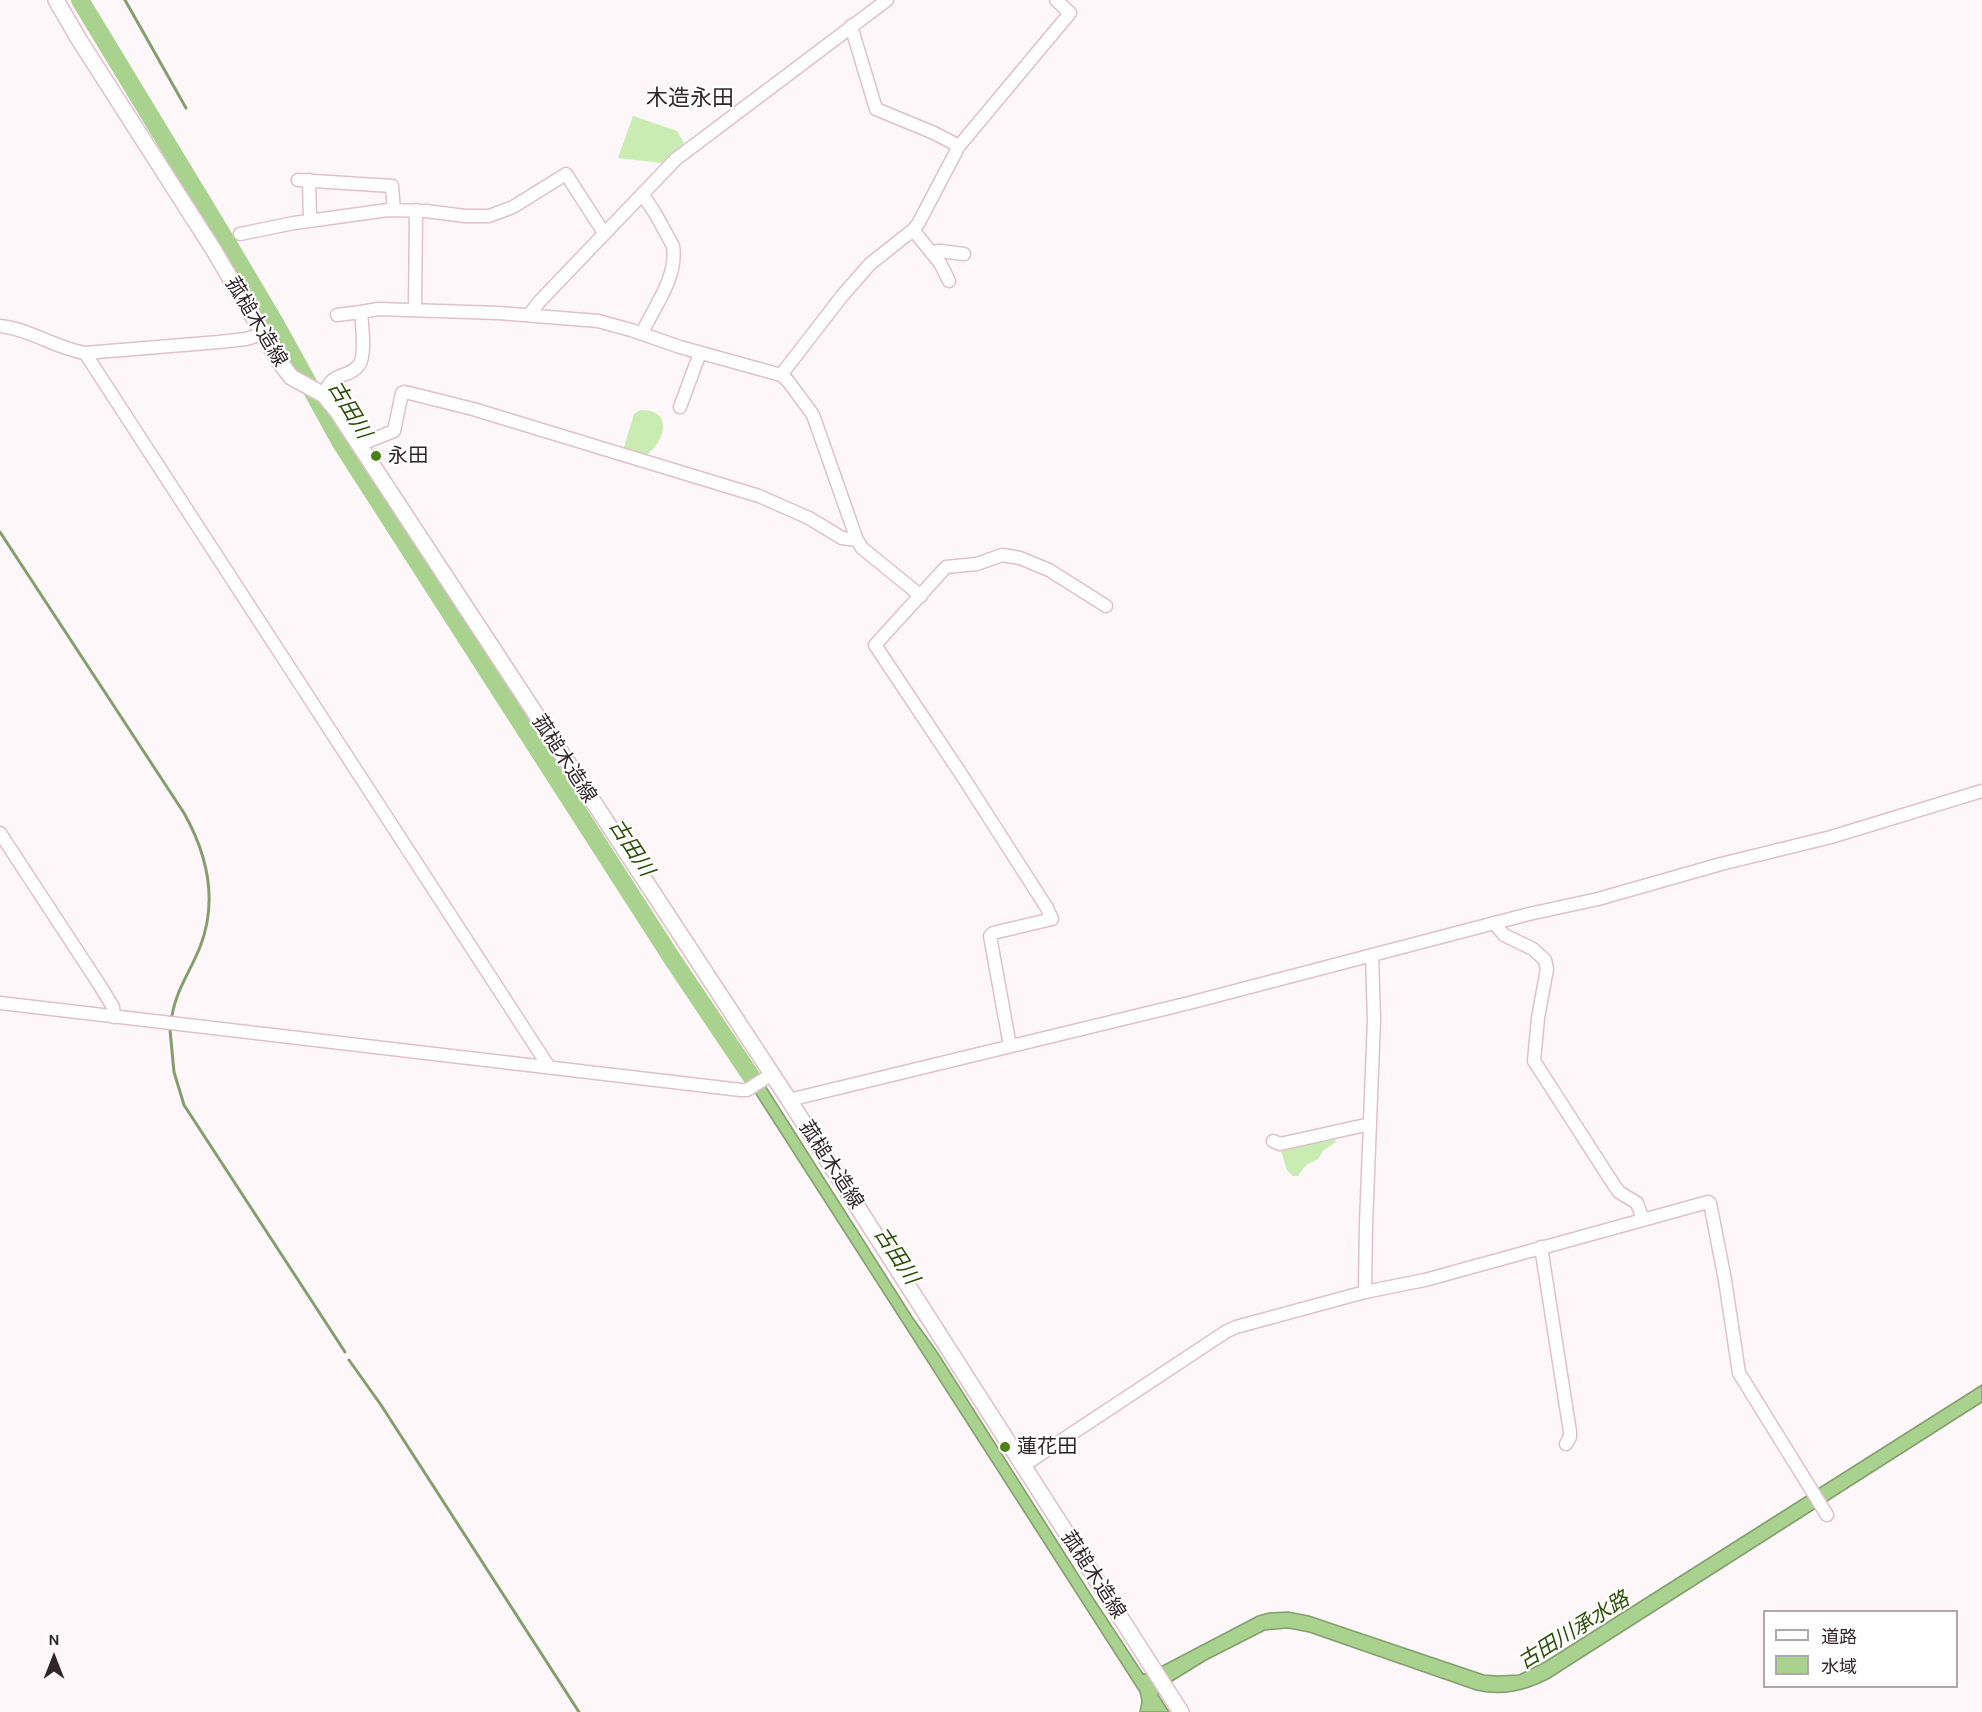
<!DOCTYPE html>
<html>
<head>
<meta charset="utf-8">
<style>
  body { margin:0 }
  #map { position:relative; width:1982px; height:1712px; overflow:hidden; background:#fdf7f9; font-family:Karla,"Noto Sans JP",sans-serif }
  canvas { display:block }
  .legend { position:absolute; left:1763px; top:1610px; width:195px; height:78px; box-sizing:border-box; background:#fff; border:2px solid #ada8a9; margin:0; padding:8px 10px; list-style:none; font-size:18px; color:#312529 }
  .legend li { display:flex; align-items:center; gap:12px; height:30px }
  .legend b { width:30px; border:2px solid #ada8a9 }
  .north { position:absolute; left:24px; top:1628px; width:60px; height:60px; -webkit-text-stroke:4px #fff; paint-order:stroke; rotate:0deg; font-size:16px; font-weight:700; line-height:24px; text-align:center; color:#312529 }
  .north::after { content:''; display:block; margin:auto; width:21px; height:27px; background:#312529; clip-path:polygon(50% 0,100% 100%,50% 72%,0 100%) }
</style>
</head>
<body>
<div id="map">
<canvas width="1982" height="1712"></canvas>
<ul class="legend">
<li><b style="height:8px;background:#fff"></b>道路</li>
<li><b style="height:16px;background:#a8d28e"></b>水域</li>
</ul>
<div class="north">N</div>
</div>
<script>
const ctx = document.querySelector('canvas').getContext('2d');
ctx.lineJoin = 'round';
function fillPath(path, color) {
  ctx.fillStyle = color;
  ctx.fill(path, 'evenodd');
}
function stroke(path, color, width, dash) {
  ctx.strokeStyle = color;
  ctx.lineWidth = width;
  ctx.lineCap = dash ? 'butt' : 'round';
  ctx.setLineDash(dash || []);
  ctx.stroke(path);
}
function label(font, color, halo, rows, align = 'center') {
  ctx.font = font + ' Karla,"Noto Sans JP",sans-serif';
  ctx.lineWidth = 4.5;
  ctx.setLineDash([]);
  ctx.textBaseline = 'middle';
  ctx.strokeStyle = halo;
  ctx.fillStyle = color;
  for (const [text, x, y, turn = 0] of rows) {
    ctx.save();
    ctx.translate(x, y);
    ctx.rotate((+turn || 0) * Math.PI / 180);
    ctx.textAlign = isNaN(turn) ? turn : align;
    if (halo) ctx.strokeText(text, 0, 0);
    ctx.fillText(text, 0, 0);
    ctx.restore();
  }
}
fillPath(new Path2D(`
  M 633,116 L 677,131 L 684,143 L 662,163 L 618,158 Z
  M 640,410 C 683,410 655,455 644,455 C 639,455 631,451 625,450 L 624,447 L 634,414 Z
  M 1333,1134 L 1336,1142 L 1323,1151 L 1318,1159 L 1306,1165 L 1298,1176 L 1293,1176 L 1287,1170 L 1280,1148 Z`), '#c8ecb1');
const water = new Path2D(`
  M 750,1062 L 912,1317 L 937,1352 L 1091,1595 L 1143,1674 L 1149,1673 L 1258,1616 L 1269,1613 L 1288,1612 L 1309,1616 L 1484,1675 L 1497,1676 L 1519,1675 L 1545,1662 L 1982,1385 L 1982,1402 L 1548,1679 C 1524,1691 1502,1696 1476,1690 L 1309,1632 L 1288,1628 L 1265,1630 L 1206,1660 L 1159,1689 L 1158,1695 L 1169,1712 L 1140,1712 L 1142,1701 L 1140,1692 L 740,1069 Z`);
fillPath(water, '#a8d28e');
stroke(water, '#849e70', 1.5);
stroke(new Path2D(`
  M 125,0 L 186,108
  M 0,532 L 184,813 C 207,854 218,901 200,947 C 191,970 176,990 172,1016
  M 170,1030 L 174,1072 L 184,1105 L 345,1352
  M 349,1360 L 381,1405 L 579,1712`), '#849e70', 3);
stroke(new Path2D(`
  M 80,0 L 234,254 L 275,323 L 341,443 L 673,960 L 757,1085`), '#a8d28e', 18);
const minor = new Path2D(`
  M 851,26 L 876,109 L 934,133 L 959,146
  M 298,180 L 392,186 L 394,210
  M 309,180 L 310,220
  M 642,194 L 655,213 L 673,246 C 678,277 654,307 642,333
  M 913,230 L 940,263 L 949,281
  M 240,234 L 294,223 L 388,210 L 426,211 L 465,216 L 489,216 L 513,207 L 566,174 L 604,233
  M 932,252 L 940,251 L 964,254
  M 415,309 L 416,210
  M 337,315 L 361,312
  M 529,315 L 539,302 L 676,159 L 887,0
  M 0,326 C 30,329 55,348 85,353 L 219,342 L 246,339 L 263,334
  M 85,353 L 549,1067
  M 781,375 L 842,296 L 870,264 L 913,230 L 918,224 L 959,146 L 1070,13 L 1056,0
  M 324,395 C 332,369 348,380 359,365 C 366,356 362,324 361,312 L 378,309 L 499,313 L 598,321 L 631,330 L 680,347 L 781,375 L 788,381 L 813,415 L 857,540 L 862,548 L 921,596
  M 680,407 L 700,353
  M 359,445 L 394,431 L 402,393 L 405,392 L 473,409 L 759,496 L 809,518 L 842,538 L 857,540
  M 0,833 L 99,984 L 113,1007 L 114,1017
  M 1494,923 L 1504,935 L 1533,949 L 1545,960 L 1547,969 L 1538,1018 L 1534,1061 L 1614,1185 L 1619,1192 L 1637,1203 L 1643,1220
  M 0,1003 L 741,1090 L 747,1090 L 772,1074
  M 1010,1046 L 990,936 L 993,933 L 1052,919 L 1047,908 L 963,777 L 875,645 L 946,567 L 977,564 L 1002,555 L 1020,558 L 1049,570 L 1106,606
  M 789,1100 L 1189,1003 L 1529,914 L 1598,899 L 1721,864 L 1831,837 L 1982,791
  M 1273,1141 L 1280,1144 L 1370,1124
  M 1541,1247 L 1570,1432 L 1570,1437 L 1566,1444
  M 1365,1292 L 1366,1224 L 1374,1020 L 1372,955
  M 1023,1466 L 1227,1331 L 1236,1327 L 1365,1292 L 1425,1280 L 1708,1202 L 1710,1203 L 1725,1280 L 1739,1373 L 1827,1515`);
const major = new Path2D(`
  M 56,0 L 78,38 L 213,249 L 279,361 L 291,377 L 324,395 L 337,411 L 789,1100 L 1181,1712`);
stroke(minor, '#dfc0cb', 15);
stroke(major, '#dfc0cb', 18);
stroke(minor, '#fff', 12);
stroke(major, '#fff', 15);
for (const [x, y, r, color] of [
  [376,456,6,"#4a8016"],
  [1005,1447,6,"#4a8016"]
]) {
  const dot = new Path2D();
  dot.arc(x, y, r, 0, 2 * Math.PI);
  ctx.fillStyle = color;
  ctx.fill(dot);
  stroke(dot, '#fff', 2);
}
label('20px', '#312529', '#fff', [
  ["菰槌木造線",256,322,59],
  ["菰槌木造線",564,759,57],
  ["菰槌木造線",831,1165,57],
  ["菰槌木造線",1093,1575,57]
]);
label('20px', '#312529', '#fff', [
  ["永田",388,456],
  ["蓮花田",1017,1447]
], 'left');
label('italic 21px', '#2b4f06', '#fff', [
  ["古田川",349,410,59],
  ["古田川",631,848,57],
  ["古田川",896,1256,57],
  ["古田川承水路",1574,1631,-32]
]);
label('22px', '#312529', '#fff', [
  ["木造永田",690,99]
]);
</script>
</body>
</html>
